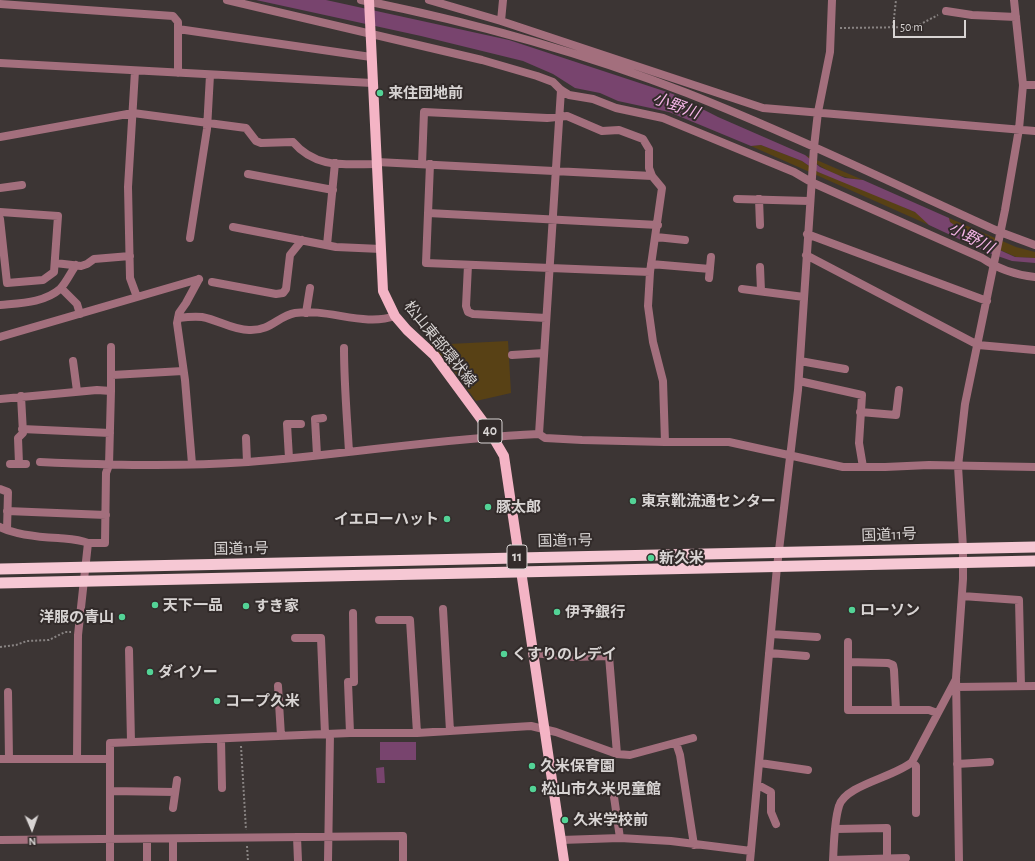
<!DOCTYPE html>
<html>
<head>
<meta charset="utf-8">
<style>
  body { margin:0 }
  #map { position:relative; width:1035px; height:861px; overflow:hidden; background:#3c3534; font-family:"Alegreya Sans",sans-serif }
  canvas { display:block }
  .north { position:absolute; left:12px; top:809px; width:40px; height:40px; -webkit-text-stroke:3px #322b2a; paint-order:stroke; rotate:178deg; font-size:11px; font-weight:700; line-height:16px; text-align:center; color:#d8d4d3 }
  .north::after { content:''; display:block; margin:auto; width:14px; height:18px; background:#d8d4d3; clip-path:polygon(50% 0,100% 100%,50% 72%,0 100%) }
  .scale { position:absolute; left:893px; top:20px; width:73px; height:18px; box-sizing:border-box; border:2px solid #d8d4d3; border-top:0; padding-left:5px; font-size:12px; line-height:14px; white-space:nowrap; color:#d8d4d3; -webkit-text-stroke:3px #322b2a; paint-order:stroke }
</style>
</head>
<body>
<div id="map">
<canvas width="1035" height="861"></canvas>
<div class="north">N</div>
<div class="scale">50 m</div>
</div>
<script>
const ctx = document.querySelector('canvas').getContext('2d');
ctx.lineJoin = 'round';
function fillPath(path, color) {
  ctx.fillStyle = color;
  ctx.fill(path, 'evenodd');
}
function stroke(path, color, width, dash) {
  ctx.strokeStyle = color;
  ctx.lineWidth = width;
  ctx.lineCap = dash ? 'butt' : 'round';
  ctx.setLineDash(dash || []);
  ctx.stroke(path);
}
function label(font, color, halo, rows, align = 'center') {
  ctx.font = font + ' "Alegreya Sans","Noto Sans JP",sans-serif';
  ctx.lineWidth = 4;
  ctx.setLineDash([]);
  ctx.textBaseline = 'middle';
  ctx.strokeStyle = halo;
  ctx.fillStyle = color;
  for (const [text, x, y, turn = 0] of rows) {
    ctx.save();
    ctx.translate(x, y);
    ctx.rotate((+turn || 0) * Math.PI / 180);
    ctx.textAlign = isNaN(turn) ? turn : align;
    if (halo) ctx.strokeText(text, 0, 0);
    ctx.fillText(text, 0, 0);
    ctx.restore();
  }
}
fillPath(new Path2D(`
  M 761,145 L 802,161 L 818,172 L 854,185 L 917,213 L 929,225 L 751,146 Z
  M 805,155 L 863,180 C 838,178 824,170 805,155 Z
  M 949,218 L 1016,247 L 1035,252 L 1035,258 L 1016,257 L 971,237 L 950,222 Z
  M 508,341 L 511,393 L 476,401 L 445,359 L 430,345 Z`), '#584115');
fillPath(new Path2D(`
  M 256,0 L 326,0 L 509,40 L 673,94 L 718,117 L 805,155 L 820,167 L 845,178 L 863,180 L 949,218 L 950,222 L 971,237 L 1015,257 L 1035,258 L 1035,263 L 1012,261 L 989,253 L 929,225 L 915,212 L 818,172 L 802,161 L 761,145 L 751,146 L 669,112 L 618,101 L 600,93 L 575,88 L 553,74 L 523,61 L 421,36 Z
  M 380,742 L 416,742 L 416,760 L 380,760 Z
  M 384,767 L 385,783 L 377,783 L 376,768 Z`), '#78446e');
stroke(new Path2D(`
  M 893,27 L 896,0
  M 840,28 L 915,27 L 938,15
  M 0,647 L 16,645 L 27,641 L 49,640 L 65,632 L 71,632
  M 241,746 L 246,830
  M 247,846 L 248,861`), '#898483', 2, [2, 2]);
stroke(new Path2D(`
  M 227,0 L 482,60 L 537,76 L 553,82 L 561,90 L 569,95 L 593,99 L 616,108 L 663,118 L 794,172 L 811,182 L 982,258 C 998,269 1016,275 1035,277
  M 361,0 C 472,22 581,52 687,93 C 793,135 896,185 1000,232 L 1035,245
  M 429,0 L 501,21 L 763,108 L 1035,131
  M 0,4 L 173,16 L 178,22 L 178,73
  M 946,11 L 972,15 L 1016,17
  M 501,21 L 503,0
  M 178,29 L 371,57
  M 0,63 L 372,83
  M 135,71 L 128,187 L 130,278 L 137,297
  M 1023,85 L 1035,85
  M 0,137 L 133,113 L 246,128 L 256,141 L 261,143 L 293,142 C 316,169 345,164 377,164
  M 377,162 L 652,176
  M 422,164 L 424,112 L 547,118 L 567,116 L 602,131 L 619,130 L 643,139 L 649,149 L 649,168 L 652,176 L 662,188 L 650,272 L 648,306 L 653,342 L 663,381 L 665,442
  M 430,164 L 426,263 L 650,272
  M 248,174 L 333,190
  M 0,188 L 22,185
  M 737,199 L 809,201
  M 759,199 L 760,225
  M 0,212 L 58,216 L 54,272 L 43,280 L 7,283 L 0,219
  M 428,213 L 658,225
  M 233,227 L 336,247 L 381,249
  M 807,234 L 987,301
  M 656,237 L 685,240
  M 190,238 L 207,129 L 210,75
  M 327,245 L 335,163
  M 806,255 L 978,345 L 1035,350
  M 55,263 L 81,266 L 87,264 L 94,259 L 130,256
  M 651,264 L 710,269
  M 468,265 L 466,306 L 468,312 L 473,314 L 546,318
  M 760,267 L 761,291
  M 709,278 L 711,257
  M 212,282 L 276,294 L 283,293 L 286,289 L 290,255 L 302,240
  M 61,288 L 77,304 L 80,314
  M 742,289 L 804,297
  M 0,305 C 20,303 44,303 60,289 C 66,283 71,272 76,265
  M 306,313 L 310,288
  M 178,318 C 186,317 194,316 202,317 C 219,320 232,330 249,330 C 271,331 278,316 295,313 C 328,308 364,327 395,316
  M 0,337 L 199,279
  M 344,348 C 344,383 347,417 349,452
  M 512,355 L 544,353
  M 73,361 L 77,391
  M 800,361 L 845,369
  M 112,375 L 183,371
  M 799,381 L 862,395 L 859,443 L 863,467
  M 111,391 L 111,347
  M 0,399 L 97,390 L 111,391 L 109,465 L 106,473 L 105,543 L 88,543 L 78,635 L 77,759
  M 860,412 L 896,415 L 899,390
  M 22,429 L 110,433
  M 539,434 L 561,90
  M 246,438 L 247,462
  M 317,455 L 315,419 L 323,418
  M 289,458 L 287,424 L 301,424
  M 40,462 C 109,465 178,467 248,462 C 345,455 442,438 539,434 L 545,438 L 582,440 L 665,442 L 729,442 L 843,467 L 885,467 L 929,465 L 1035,467
  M 10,464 L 26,464
  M 19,464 L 18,438 L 23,433 L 21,396
  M 192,464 L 185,380 L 177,323 L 179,313 L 186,303 L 199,279
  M 0,489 L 8,492 L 7,530
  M 7,511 L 106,515
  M 0,527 C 16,535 39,537 58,538 C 68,539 78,539 88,543
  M 962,596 L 1019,600 L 1021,686
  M 443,609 L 450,731
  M 379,620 L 410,620 L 417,733
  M 771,634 L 817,637
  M 295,638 L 321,638 L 325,734
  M 848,642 L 848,710 L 929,710 L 937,713
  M 129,650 L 131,742
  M 533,653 L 573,657 L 609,656 L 617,754
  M 769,653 L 806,656
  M 848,662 L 888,663 L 893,665 L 894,670 L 896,710
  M 278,686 L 281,736
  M 956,687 L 1035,686
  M 8,692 L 9,759
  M 350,733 L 348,682 L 354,682 L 353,613
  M 221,739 L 222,788
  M 676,743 L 680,755 L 694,845
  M 0,759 L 110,759
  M 912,762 L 916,766 L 916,813
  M 760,763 L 808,770
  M 957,764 L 990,762
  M 758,785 L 771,792 L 771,812 L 776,824
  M 110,791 L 175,792
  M 173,808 L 177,780
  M 836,829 L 887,828 L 887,859
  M 297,837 L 298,861
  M 620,838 L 613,790 L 639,787
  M 147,839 L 147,861
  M 173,839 L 173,861
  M 0,840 L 403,836 L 403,861
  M 561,840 L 620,838 L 671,841 L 751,851
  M 833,860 L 906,858
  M 110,861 L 110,743 L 350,733 L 417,733 L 531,726 L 556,732 L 617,754 L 630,755 L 693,738
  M 328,861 L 330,734
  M 750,861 L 777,567 L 798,390 L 814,147 L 818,112 L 830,52 L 832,0
  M 833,861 C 834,843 834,822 839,806 C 845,785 895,777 912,762 L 956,679
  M 959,861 L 956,678 L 963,579 L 963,548 L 958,466 L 965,404 L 1005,210 L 1019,129 L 1023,85 L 1014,0`), '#a36f7d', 8);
stroke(new Path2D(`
  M 369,0 L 383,291 L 395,316 L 407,330 L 434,355 L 487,427 L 504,456 L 564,861`), '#f4b4c5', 10);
stroke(new Path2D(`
  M 0,569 L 1035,547
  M 0,583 L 1035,561`), '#f6c8d4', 11);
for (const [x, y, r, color] of [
  [380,93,4,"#53d396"],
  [633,501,4,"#53d396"],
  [488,507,4,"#53d396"],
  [447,519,4,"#53d396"],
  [651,558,4,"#53d396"],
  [155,605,4,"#53d396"],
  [246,606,4,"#53d396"],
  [852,610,4,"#53d396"],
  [557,612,4,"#53d396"],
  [122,617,4,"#53d396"],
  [504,654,4,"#53d396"],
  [150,672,4,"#53d396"],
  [217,701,4,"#53d396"],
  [532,766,4,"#53d396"],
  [533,789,4,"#53d396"],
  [565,820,4,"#53d396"]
]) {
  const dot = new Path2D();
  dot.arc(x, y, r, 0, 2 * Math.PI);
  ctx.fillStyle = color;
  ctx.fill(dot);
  stroke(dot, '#322b2a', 1.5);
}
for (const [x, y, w] of [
  [490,431,24],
  [517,557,20]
]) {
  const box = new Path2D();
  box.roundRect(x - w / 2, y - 12, w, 24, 3);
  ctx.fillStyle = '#322b2a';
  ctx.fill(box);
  stroke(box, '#d8d4d3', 1);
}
label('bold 14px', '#d8d4d3', null, [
  ["40",490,431],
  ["11",517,557]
]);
label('bold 15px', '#d8d4d3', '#322b2a', [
  ["来住団地前",388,93],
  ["東京靴流通センター",641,501],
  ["豚太郎",496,507],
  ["イエローハット",439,519,"right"],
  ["新久米",659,558],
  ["天下一品",163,605],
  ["すき家",254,606],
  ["ローソン",860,610],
  ["伊予銀行",565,612],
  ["洋服の青山",114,617,"right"],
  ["くすりのレデイ",512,654],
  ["ダイソー",158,672],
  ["コープ久米",225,701],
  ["久米保育園",540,766],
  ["松山市久米児童館",541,789],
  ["久米学校前",573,820]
], 'left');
label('15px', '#d8d4d3', '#322b2a', [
  ["松山東部環状線",440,344,51],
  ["国道11号",889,535,-2],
  ["国道11号",565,541,-1],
  ["国道11号",241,549,-1]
]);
label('italic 16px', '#f6b6e8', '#322b2a', [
  ["小野川",676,106,20],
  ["小野川",971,238,28]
]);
</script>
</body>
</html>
